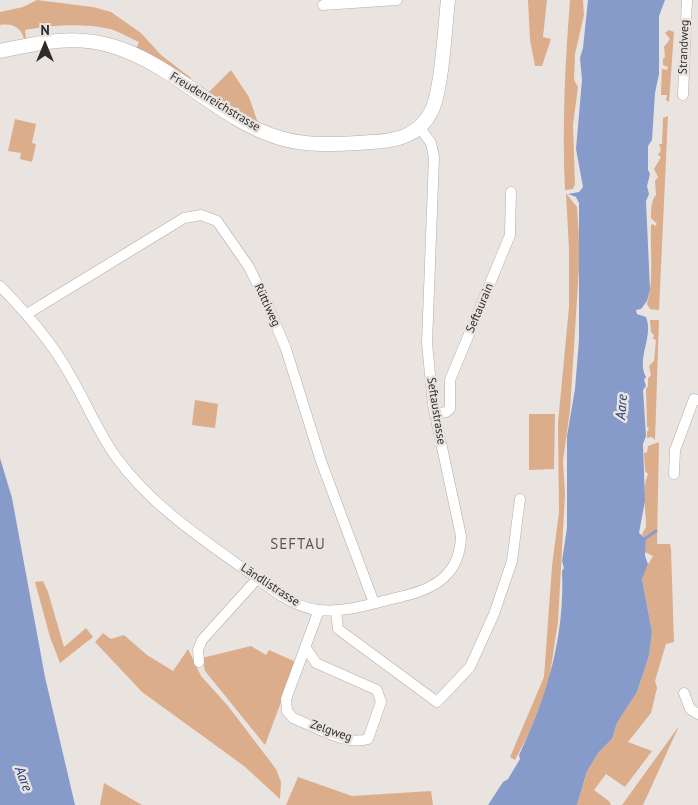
<!DOCTYPE html>
<html>
<head>
<meta charset="utf-8">
<style>
  body { margin:0 }
  #map { position:relative; width:698px; height:805px; overflow:hidden; background:#e9e4e0; font-family:"PT Sans",sans-serif }
  canvas { display:block }
  .north { position:absolute; left:20px; top:20px; width:50px; height:50px; -webkit-text-stroke:4px #e9e4e0; paint-order:stroke; rotate:0deg; font-size:14px; font-weight:700; line-height:20px; text-align:center; color:#2e2c2a }
  .north::after { content:''; display:block; margin:auto; width:18px; height:22px; background:#2e2c2a; clip-path:polygon(50% 0,100% 100%,50% 72%,0 100%) }
</style>
</head>
<body>
<div id="map">
<canvas width="698" height="805"></canvas>
<div class="north">N</div>
</div>
<script>
const ctx = document.querySelector('canvas').getContext('2d');
ctx.lineJoin = 'round';
function fillPath(path, color) {
  ctx.fillStyle = color;
  ctx.fill(path, 'evenodd');
}
function stroke(path, color, width, dash) {
  ctx.strokeStyle = color;
  ctx.lineWidth = width;
  ctx.lineCap = dash ? 'butt' : 'round';
  ctx.setLineDash(dash || []);
  ctx.stroke(path);
}
function label(font, color, halo, rows, align = 'center') {
  ctx.font = font + ' "PT Sans",sans-serif';
  ctx.lineWidth = 5;
  ctx.setLineDash([]);
  ctx.textBaseline = 'middle';
  ctx.strokeStyle = halo;
  ctx.fillStyle = color;
  for (const [text, x, y, turn = 0] of rows) {
    ctx.save();
    ctx.translate(x, y);
    ctx.rotate((+turn || 0) * Math.PI / 180);
    ctx.textAlign = isNaN(turn) ? turn : align;
    if (halo) ctx.strokeText(text, 0, 0);
    ctx.fillText(text, 0, 0);
    ctx.restore();
  }
}
fillPath(new Path2D(`
  M 37,0 L 93,7 L 111,12 L 141,33 L 161,55 L 191,78 L 189,80 L 136,49 L 139,42 C 130,38 120,32 110,29 C 82,23 53,25 25,30 L 26,39 L 24,39 C 21,27 12,23 0,25 L 0,12 L 23,7 Z
  M 528,0 L 547,0 L 543,37 L 551,39 L 542,66 L 535,66 L 530,40 Z
  M 570,0 L 583,0 L 584,15 L 575,54 L 574,80 L 578,87 L 573,125 L 575,184 L 573,189 L 565,190 C 562,127 565,63 570,0 Z
  M 669,30 L 674,32 L 669,102 L 666,100 L 667,95 L 661,95 L 661,91 L 662,69 L 667,70 L 668,67 L 663,65 L 663,59 L 665,57 L 664,47 L 670,39 L 665,33 Z
  M 231,70 L 249,97 L 258,123 L 209,92 Z
  M 668,116 L 659,310 L 650,309 L 647,304 C 654,281 650,252 651,225 L 653,224 L 655,226 L 657,224 L 651,218 C 651,211 651,200 656,195 L 655,181 L 658,177 L 654,169 L 661,157 L 658,155 L 661,150 L 659,144 L 662,144 L 663,118 Z
  M 15,119 L 36,124 L 32,143 L 36,144 L 32,162 L 20,159 L 21,153 L 8,151 Z
  M 566,193 L 577,207 L 580,252 L 570,410 L 563,461 L 565,494 L 558,622 L 548,687 L 530,731 L 515,760 L 510,757 L 544,677 L 552,566 L 559,512 L 558,423 L 569,307 L 569,250 Z
  M 650,320 L 659,320 L 655,440 L 652,437 L 647,438 L 647,432 L 649,428 L 647,427 L 646,388 L 648,387 L 648,378 L 651,375 L 649,366 L 654,361 L 656,340 L 653,339 L 654,335 L 651,332 Z
  M 195,400 L 218,404 L 215,428 L 192,425 Z
  M 529,414 L 555,414 L 554,469 L 529,470 Z
  M 659,442 L 657,544 L 670,544 L 671,549 L 674,642 L 666,644 L 655,681 L 657,688 L 651,713 L 628,742 L 652,751 L 625,787 L 606,774 L 594,790 L 609,801 L 611,805 L 577,805 L 587,771 L 599,752 L 612,739 L 617,723 L 637,692 L 649,656 L 652,632 L 642,579 L 643,573 L 653,556 L 645,552 L 646,539 L 642,535 C 643,531 646,529 646,525 C 646,509 641,490 648,474 L 645,471 L 644,453 L 647,452 L 648,446 Z
  M 43,581 L 48,592 L 64,647 L 86,628 L 93,637 L 60,663 L 50,637 L 35,582 Z
  M 103,633 L 111,639 L 124,635 L 147,655 L 173,671 L 188,649 L 201,676 L 228,706 L 276,769 L 281,782 L 280,799 L 244,766 L 142,692 L 95,642 Z
  M 251,646 L 266,655 L 269,650 L 296,662 L 265,745 L 205,671 L 202,658 Z
  M 679,726 L 643,805 L 622,805 Z
  M 298,777 L 352,796 L 431,791 L 433,805 L 286,805 Z
  M 104,783 L 142,805 L 100,805 Z`), '#dcad8b');
fillPath(new Path2D(`
  M 588,0 L 665,0 L 659,16 L 659,74 L 655,93 L 652,140 L 648,146 L 648,170 L 650,174 L 647,186 L 649,194 L 646,201 L 650,290 L 647,301 L 641,309 L 636,310 L 637,314 L 646,317 C 654,337 636,358 646,377 L 644,380 L 646,386 L 643,390 L 646,436 L 643,444 L 645,501 L 639,533 L 646,539 L 645,556 L 648,564 L 642,579 L 652,632 L 649,656 L 637,692 L 617,723 L 612,739 L 599,752 L 587,771 L 577,805 L 488,805 L 503,782 L 508,779 L 520,759 L 519,755 C 547,697 565,636 562,571 L 564,568 L 562,561 L 567,528 L 567,436 L 575,389 L 579,340 L 579,203 L 576,197 L 568,194 L 579,192 L 583,187 L 576,149 L 582,80 L 580,58 L 583,48 Z
  M 0,458 L 12,498 L 45,677 L 75,805 L 0,805 Z`), '#879bca');
stroke(new Path2D(`
  M 643,540 L 656,531`), '#879bca', 3);
const street = new Path2D(`
  M 323,5 L 397,0
  M 683,95 L 687,0
  M 0,286 C 26,313 52,342 70,375 C 86,402 98,432 116,457 C 151,505 199,537 247,571 C 268,586 292,608 319,610 C 348,613 376,602 404,596 C 437,588 460,573 461,536 L 433,405 L 427,343 L 434,157 L 431,143 L 420,128
  M 27,314 L 184,218 L 201,215 L 217,221 L 249,267 L 268,306 L 286,349 L 321,461 L 374,603
  M 435,414 L 446,412 L 450,409 L 450,380 L 510,235 L 511,192
  M 674,474 L 675,450 L 694,399 L 698,400
  M 336,611 L 338,629 L 437,702 L 470,667 L 494,614 L 512,561 L 520,499
  M 306,648 L 316,663 L 377,690 L 381,702 L 368,739 C 345,746 314,726 293,718 L 287,711 L 286,699 L 319,610
  M 199,662 L 198,650 L 202,640 L 257,579
  M 684,693 L 690,709 L 698,714`);
const secondary = new Path2D(`
  M 0,51 C 38,43 73,34 112,46 C 174,64 219,120 280,138 C 309,147 341,144 371,142 C 396,141 419,136 431,112 C 442,91 445,26 448,0`);
stroke(street, '#b2ada9', 11);
stroke(secondary, '#b2ada9', 15);
stroke(street, '#fff', 10);
stroke(secondary, '#fff', 14);
label('12px', '#2e2c2a', '#e9e4e0', [
  ["Strandweg",684,47,-88],
  ["Freudenreichstrasse",215,102,31],
  ["Rüttiweg",267,305,65],
  ["Seftaurain",480,308,-67],
  ["Seftaustrasse",436,411,81],
  ["Ländlistrasse",270,585,33],
  ["Zelgweg",331,731,19]
]);
label('italic 14px', '#283e78', '#e9e4e0', [
  ["Aare",622,407,-86],
  ["Aare",23,779,69]
]);
ctx.letterSpacing = '1px';
label('15px', '#5b5653', '#e9e4e0', [
  ["SEFTAU",298,545]
]);
ctx.letterSpacing = '0px';
</script>
</body>
</html>
